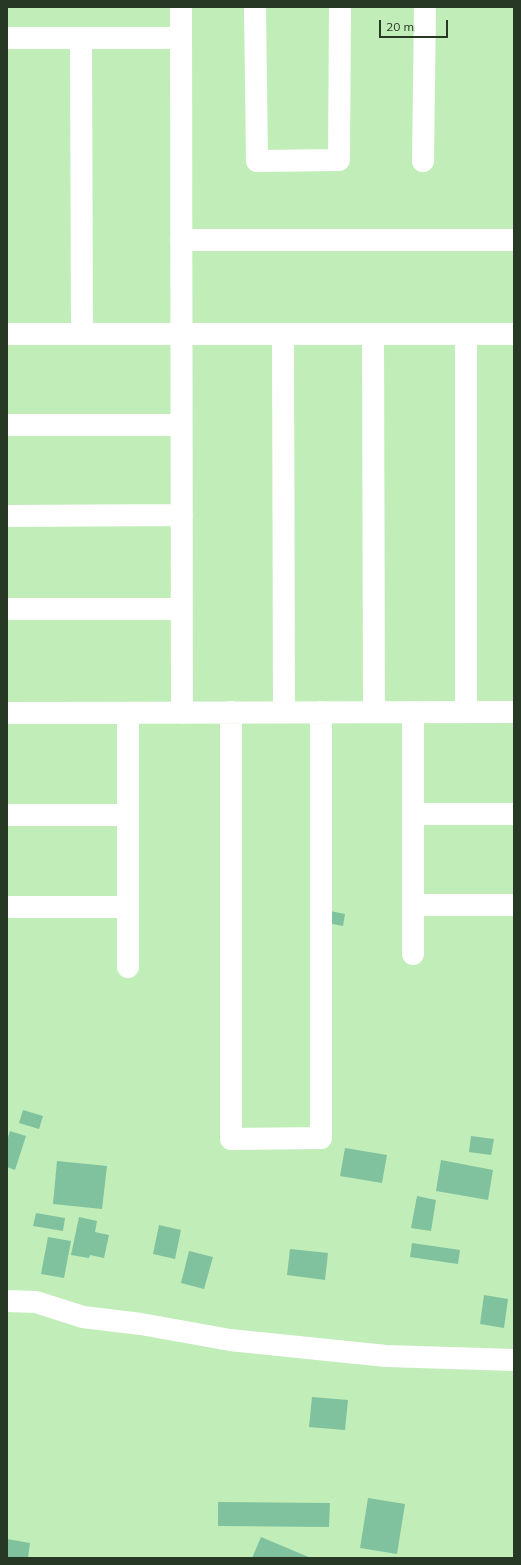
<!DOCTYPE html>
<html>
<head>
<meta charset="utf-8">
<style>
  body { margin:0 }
  #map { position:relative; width:521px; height:1565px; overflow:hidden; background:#c1edb9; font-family:Mulish,sans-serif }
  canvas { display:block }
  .frame { position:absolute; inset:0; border:8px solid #273824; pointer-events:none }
  .scale { position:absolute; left:379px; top:20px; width:69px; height:18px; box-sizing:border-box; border:2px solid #273824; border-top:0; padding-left:5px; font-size:12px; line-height:14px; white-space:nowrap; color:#273824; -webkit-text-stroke:3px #c1edb9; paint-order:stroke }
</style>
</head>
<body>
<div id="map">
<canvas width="521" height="1565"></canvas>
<div class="frame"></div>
<div class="scale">20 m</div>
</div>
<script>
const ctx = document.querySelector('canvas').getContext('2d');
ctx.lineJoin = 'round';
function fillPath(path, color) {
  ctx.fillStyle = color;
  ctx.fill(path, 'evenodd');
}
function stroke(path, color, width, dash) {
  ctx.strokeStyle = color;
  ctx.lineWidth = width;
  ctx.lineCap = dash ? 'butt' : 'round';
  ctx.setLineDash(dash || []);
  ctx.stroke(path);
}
fillPath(new Path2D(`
  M 330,911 L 345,914 L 343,926 L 328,923 Z
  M 23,1110 L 43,1116 L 39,1129 L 19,1123 Z
  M 10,1131 L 26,1136 L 15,1170 L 7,1167 L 7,1141 Z
  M 471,1136 L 494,1139 L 491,1155 L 469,1152 Z
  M 345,1148 L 387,1155 L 382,1183 L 340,1176 Z
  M 441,1160 L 493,1170 L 488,1200 L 436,1191 Z
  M 57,1161 L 107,1166 L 102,1209 L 53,1204 Z
  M 417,1196 L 436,1200 L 431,1231 L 411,1228 Z
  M 36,1213 L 65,1218 L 63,1231 L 33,1226 Z
  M 79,1217 L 97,1221 L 95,1232 L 109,1235 L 104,1258 L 90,1255 L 89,1258 L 71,1255 Z
  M 159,1225 L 181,1230 L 175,1259 L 153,1254 Z
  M 48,1237 L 71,1241 L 64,1278 L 41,1274 Z
  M 412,1243 L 460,1250 L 458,1264 L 410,1257 Z
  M 290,1249 L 328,1253 L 325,1280 L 287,1275 Z
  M 189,1251 L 213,1257 L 204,1289 L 181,1283 Z
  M 484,1295 L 508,1299 L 504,1328 L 480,1324 Z
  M 312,1397 L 348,1400 L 345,1430 L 309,1427 Z
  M 368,1498 L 405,1504 L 397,1554 L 360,1548 Z
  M 218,1502 L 330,1503 L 329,1527 L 218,1526 Z
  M 261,1537 L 311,1558 L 252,1558 Z
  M 7,1539 L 30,1543 L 28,1558 L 7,1558 Z`), '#80c19e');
stroke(new Path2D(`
  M 181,7 L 182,713
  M 255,7 L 257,161 L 339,160 L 340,7
  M 7,38 L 181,38
  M 81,38 L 82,334
  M 423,161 L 425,7
  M 181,240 L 514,240
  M 7,334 L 514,334
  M 283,334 L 284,712
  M 373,334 L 374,712
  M 466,334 L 466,712
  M 7,425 L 181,425
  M 7,516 L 182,515
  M 7,609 L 182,609
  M 231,712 L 231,1139 L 321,1138 L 321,712
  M 413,712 L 413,954
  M 7,713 L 514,712
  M 413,814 L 514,814
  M 7,815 L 128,815 L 128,713
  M 128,815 L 128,967
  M 413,905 L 514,905
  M 7,907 L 128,907
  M 7,1301 L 36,1302 L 83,1317 L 141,1324 L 230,1340 L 386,1356 L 514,1360`), '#fff', 22);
</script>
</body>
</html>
